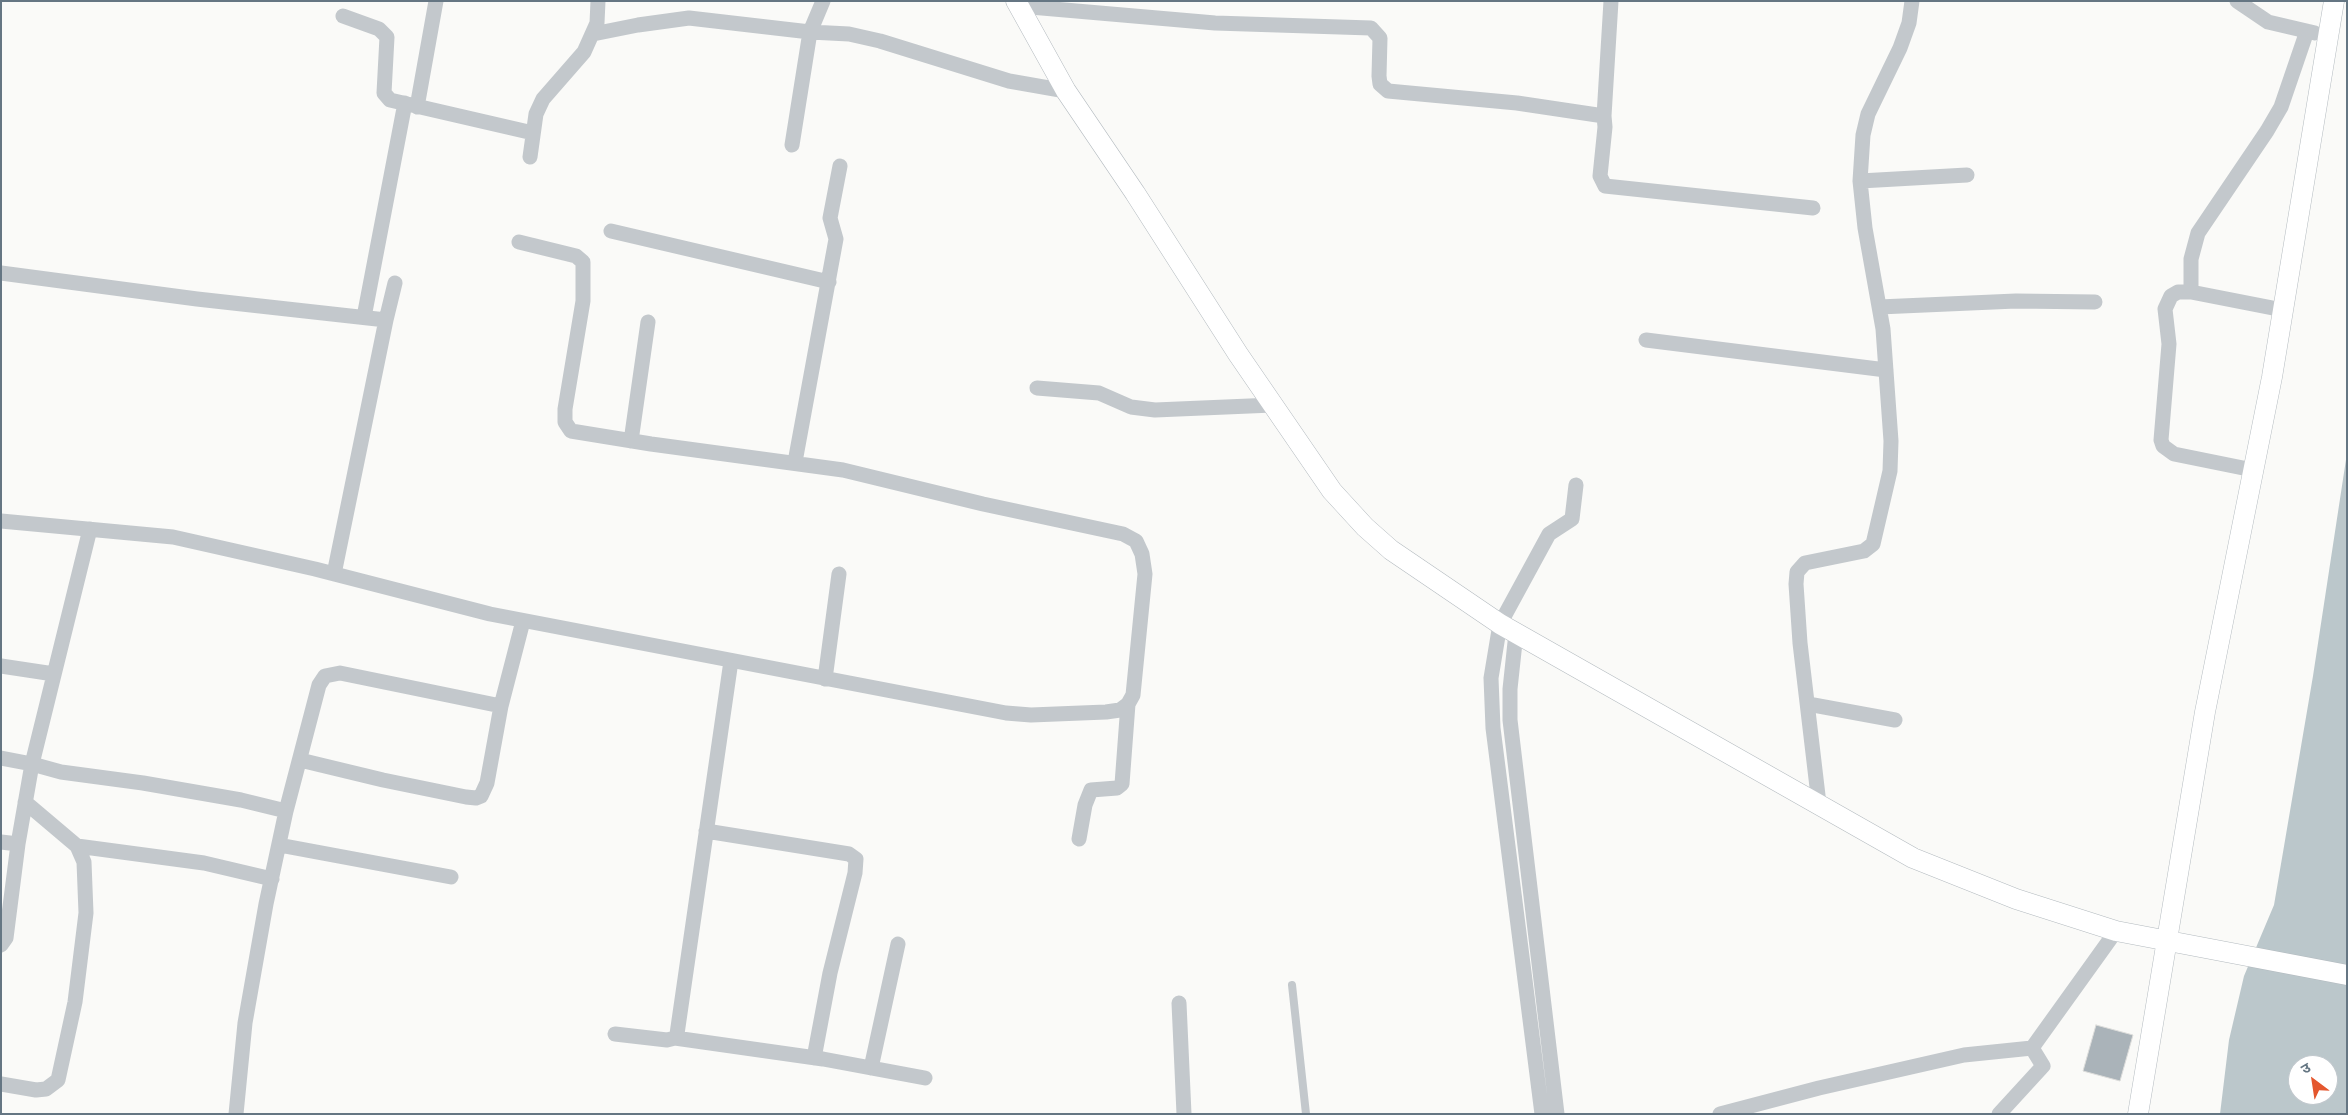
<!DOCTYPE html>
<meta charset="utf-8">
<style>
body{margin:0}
#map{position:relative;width:2348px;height:1115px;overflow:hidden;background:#fafaf8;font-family:Manrope,"Noto Sans Devanagari",sans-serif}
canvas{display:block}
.frame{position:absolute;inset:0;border:2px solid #657683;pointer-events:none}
.north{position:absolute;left:2288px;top:1055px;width:50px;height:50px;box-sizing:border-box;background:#fff;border:1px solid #c1c8cd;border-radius:50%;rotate:329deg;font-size:14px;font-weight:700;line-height:20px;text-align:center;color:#657683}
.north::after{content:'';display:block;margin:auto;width:18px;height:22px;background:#e4572e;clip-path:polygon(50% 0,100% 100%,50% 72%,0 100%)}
</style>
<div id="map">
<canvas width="2348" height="1115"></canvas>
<div class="frame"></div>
<div class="north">उ</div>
</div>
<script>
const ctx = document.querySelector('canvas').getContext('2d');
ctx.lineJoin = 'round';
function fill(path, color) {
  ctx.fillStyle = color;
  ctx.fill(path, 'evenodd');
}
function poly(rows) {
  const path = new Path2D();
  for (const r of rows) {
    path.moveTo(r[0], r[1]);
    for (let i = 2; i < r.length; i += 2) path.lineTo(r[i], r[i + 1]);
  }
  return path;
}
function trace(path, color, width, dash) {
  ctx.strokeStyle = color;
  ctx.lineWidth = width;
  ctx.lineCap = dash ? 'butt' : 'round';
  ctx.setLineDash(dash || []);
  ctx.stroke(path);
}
fill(poly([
 [2347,453,2347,1114,2220,1114,2229,1040,2244,976,2274,905,2313,676],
 [2298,1065,2328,1065,2328,1095,2298,1095]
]), '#bbc7cb');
const building = poly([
 [2096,1025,2133,1035,2120,1081,2083,1071,2096,1025]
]);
fill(building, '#aab3b9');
trace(building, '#dcdcda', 1);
const secondary = poly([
 [1016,1,1066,91,1135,193,1238,354,1332,491,1365,527,1391,550,1500,624,1913,858,2016,899,2116,931,2347,975],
 [2138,1114,2205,712,2272,377,2334,1]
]);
trace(secondary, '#b3babf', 21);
trace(poly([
 [1292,985,1306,1114]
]), '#c3c8cc', 8);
trace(poly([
 [2237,1,2268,22,2315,33],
 [1019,6,1215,23,1371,28,1380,38,1379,76,1380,84,1388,91,1517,103,1604,116,1605,127,1600,176,1605,186,1813,208],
 [343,16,379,29,387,37,384,93,390,100,533,133],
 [593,34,638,25,689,18,810,32,849,34,880,41,1009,81,1066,91],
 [417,107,436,1],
 [1604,116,1611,1],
 [792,145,810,32,823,1],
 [530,157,536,114,543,99,584,52,597,23,598,1],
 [1860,181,1967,175],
 [611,231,829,282],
 [1,273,197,299,386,320],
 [2191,292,2191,259,2198,233,2267,131,2281,107,2307,31],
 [1879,307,2016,301,2095,302],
 [364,317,405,103],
 [1646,340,1886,370],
 [1037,388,1099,393,1131,407,1155,410,1273,405],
 [631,441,648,322],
 [795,462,836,239,830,218,840,166],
 [2253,470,2174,454,2163,446,2161,440,2169,344,2165,309,2171,296,2178,292,2191,292,2283,310],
 [1,521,173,537,315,569,490,614,1006,713,1031,715,1106,712,1120,710,1128,704,1133,695,1145,574,1142,554,1136,541,1123,534,983,504,843,470,651,444,571,431,565,422,565,409,583,301,583,262,576,256,519,242],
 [334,574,386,320,395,283],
 [1516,633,1510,689,1510,720,1557,1114],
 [1,666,54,674],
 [825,679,839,574],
 [1808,704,1895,720],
 [1,758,32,764,61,772,143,783,241,800,286,811],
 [300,760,383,780,466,797,476,798,481,796,487,783,501,706,523,621],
 [1819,804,1800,643,1796,584,1797,572,1805,563,1864,551,1873,544,1890,471,1891,441,1883,329,1865,228,1860,181,1863,135,1868,114,1900,48,1909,23,1912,1],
 [706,831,849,854,856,859,855,873,830,973,814,1058],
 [1079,839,1085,805,1091,790,1117,788,1122,784,1128,704],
 [1,842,18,844],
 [279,845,451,877],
 [77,846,204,863,272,879],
 [1,945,6,938,18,844,32,764,90,529],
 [1179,1003,1184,1114],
 [615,1034,667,1040,675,1038,677,1034,731,661],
 [675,1038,823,1059,925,1078],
 [871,1068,898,944],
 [1,1084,36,1090,46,1089,58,1080,75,1002,86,913,84,862,77,846,25,802],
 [236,1114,245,1023,266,904,286,811,319,685,325,676,340,673,501,706],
 [1542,1114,1493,728,1491,678,1500,624,1549,534,1572,519,1576,485],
 [1720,1114,1819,1088,1964,1055,2032,1048,2116,931],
 [1999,1114,2043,1066,2032,1048]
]), '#c3c8cc', 15);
trace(secondary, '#fff', 20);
</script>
